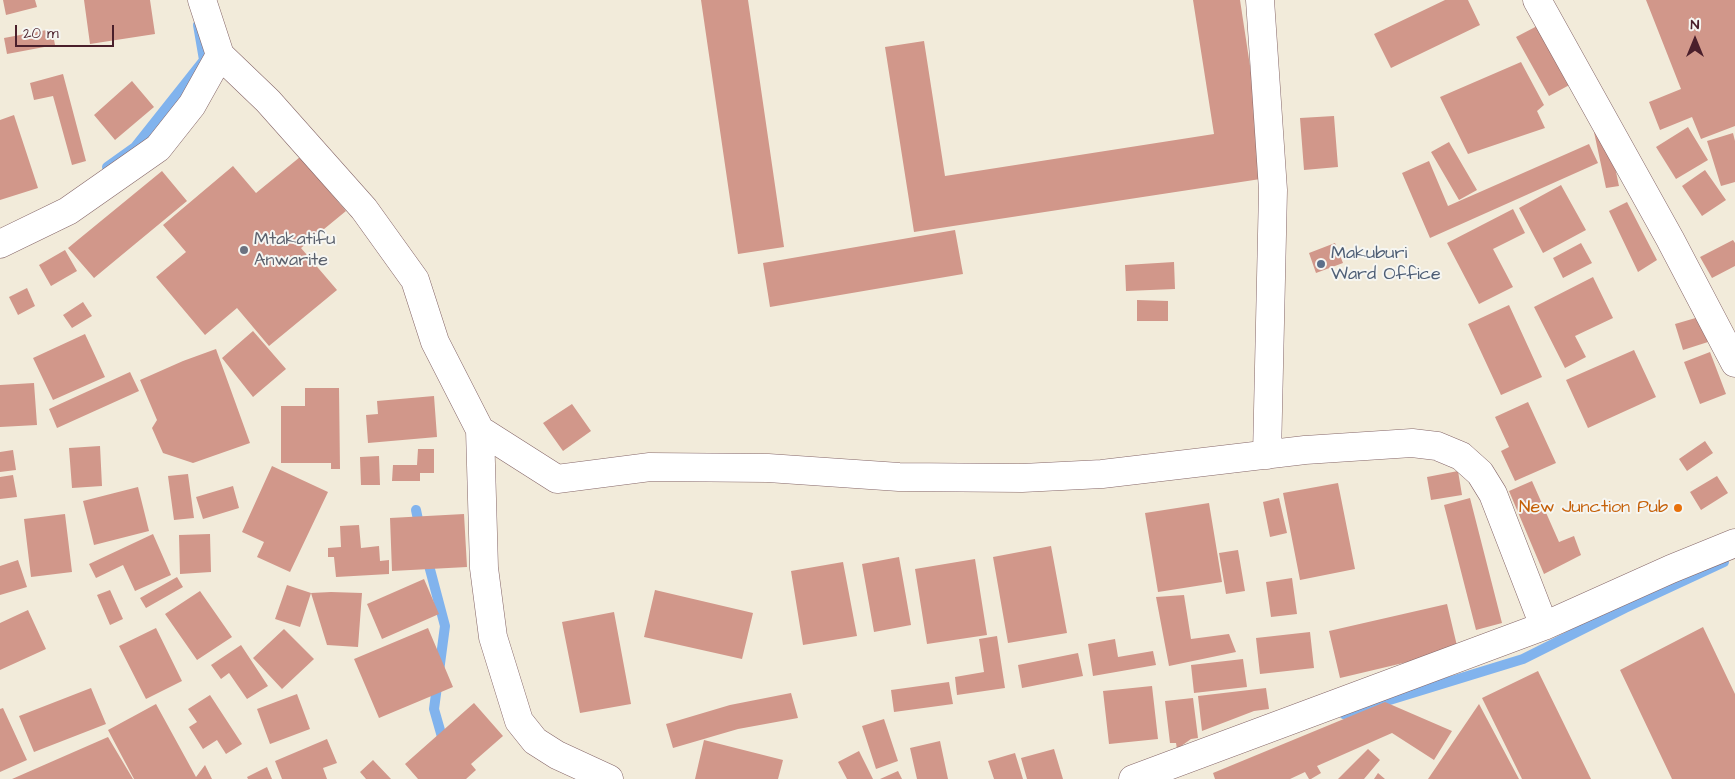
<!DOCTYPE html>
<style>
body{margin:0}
#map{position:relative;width:1735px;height:779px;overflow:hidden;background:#f2ebda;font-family:"Architects Daughter",sans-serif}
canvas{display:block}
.north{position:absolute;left:1670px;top:15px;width:50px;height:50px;-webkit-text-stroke:4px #f6f6f2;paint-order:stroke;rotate:0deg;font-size:14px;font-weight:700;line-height:20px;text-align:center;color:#4a1f2b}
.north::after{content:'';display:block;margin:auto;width:18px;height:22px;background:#4a1f2b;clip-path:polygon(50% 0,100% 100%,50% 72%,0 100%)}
.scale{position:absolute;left:15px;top:25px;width:99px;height:22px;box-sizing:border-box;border:2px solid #4a1f2b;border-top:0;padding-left:6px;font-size:15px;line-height:18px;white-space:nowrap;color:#4a1f2b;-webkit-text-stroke:4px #f6f6f2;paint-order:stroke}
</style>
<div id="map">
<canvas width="1735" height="779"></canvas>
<div class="north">N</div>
<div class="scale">20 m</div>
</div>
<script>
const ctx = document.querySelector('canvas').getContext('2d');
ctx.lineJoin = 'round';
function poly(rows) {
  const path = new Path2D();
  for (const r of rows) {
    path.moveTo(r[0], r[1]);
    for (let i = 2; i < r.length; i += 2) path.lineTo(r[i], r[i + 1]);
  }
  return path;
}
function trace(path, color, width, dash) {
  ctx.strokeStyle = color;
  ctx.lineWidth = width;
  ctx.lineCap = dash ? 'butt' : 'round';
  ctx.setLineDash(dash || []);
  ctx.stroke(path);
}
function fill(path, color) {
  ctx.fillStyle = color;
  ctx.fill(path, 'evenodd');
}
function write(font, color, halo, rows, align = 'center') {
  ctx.font = font + ' "Architects Daughter",sans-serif';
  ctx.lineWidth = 4;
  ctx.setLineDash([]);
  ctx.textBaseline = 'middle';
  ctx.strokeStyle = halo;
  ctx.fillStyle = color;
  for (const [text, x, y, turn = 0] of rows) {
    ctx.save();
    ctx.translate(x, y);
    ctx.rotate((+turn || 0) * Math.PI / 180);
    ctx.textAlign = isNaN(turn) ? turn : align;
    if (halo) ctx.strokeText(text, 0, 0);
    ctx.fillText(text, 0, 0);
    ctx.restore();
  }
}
trace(poly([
 [107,167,135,147,204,60,198,25],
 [416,510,420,529],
 [427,558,445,626,434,709,444,744],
 [1344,714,1523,659,1625,608,1724,562]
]), '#81b3ed', 10);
fill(poly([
 [3,0,35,0,37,7,6,15],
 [84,0,150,0,155,34,90,44],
 [701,0,748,0,784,247,738,254],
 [1193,0,1240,0,1267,178,914,232,885,47,924,41,945,176,1214,134],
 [1445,0,1468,0,1480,25,1391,68,1374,34],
 [1646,0,1735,0,1735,126,1701,139,1692,117,1660,130,1649,102,1681,89],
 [1541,24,1575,82,1549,96,1516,37],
 [52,29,55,45,7,54,4,38],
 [1521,62,1544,105,1537,111,1545,128,1468,154,1440,97],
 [63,74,86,161,72,165,53,96,34,100,30,83],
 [132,81,154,107,115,140,94,115],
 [14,115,38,188,0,200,0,120],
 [1334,116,1338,167,1304,170,1300,118],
 [1688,127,1708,160,1676,179,1656,147],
 [1607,130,1619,186,1606,188,1594,132],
 [1733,133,1735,141,1735,182,1721,186,1707,141],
 [1449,142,1477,190,1459,200,1431,152],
 [1589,144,1598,163,1430,238,1402,173,1429,161,1448,206],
 [300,157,346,211,301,248,337,290,269,346,237,308,205,335,156,277,186,252,163,225,233,166,256,193],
 [1705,170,1726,200,1702,216,1682,186],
 [162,171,187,201,94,278,68,248],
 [1561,185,1586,230,1543,253,1519,208],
 [1627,202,1657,260,1638,272,1609,211],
 [1513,209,1525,233,1493,249,1513,287,1479,304,1447,243],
 [955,230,963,274,770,307,763,263],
 [1733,240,1735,243,1735,266,1712,278,1700,257],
 [1335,243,1343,263,1316,273,1309,253],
 [1581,243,1592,263,1563,278,1553,258],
 [65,250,77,271,51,286,39,265],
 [1174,262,1175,289,1126,291,1125,265],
 [1593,277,1613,318,1575,336,1586,357,1565,368,1534,307],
 [27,288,35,306,18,315,9,297],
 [1137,300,1168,301,1168,321,1137,321],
 [83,302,92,316,72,328,63,315],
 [1509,305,1542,377,1501,395,1468,324],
 [1699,317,1708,342,1683,350,1675,324],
 [253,331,286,369,253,397,222,358],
 [85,334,105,377,53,400,33,358],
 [216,349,250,443,193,463,163,453,152,428,157,420,140,380,183,361],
 [1634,350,1656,397,1588,428,1566,380],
 [1710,352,1726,394,1700,404,1684,362],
 [130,372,139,391,57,428,49,409],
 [34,383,37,425,0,427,0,385],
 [305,388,339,388,340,469,331,469,331,463,281,463,281,406,305,406],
 [434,396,437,437,368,443,366,415,378,414,377,401],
 [1528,402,1556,463,1515,481,1501,451,1509,447,1495,417],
 [572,404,591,431,563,451,543,423],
 [1705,441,1713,453,1687,471,1679,459],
 [100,446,102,486,72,488,69,448],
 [418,449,434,449,434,473,420,473,420,481,392,481,393,465,417,465],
 [13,450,16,470,0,472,0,452],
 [379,456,380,485,361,485,360,457],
 [272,466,328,492,290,572,257,557,264,542,242,532],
 [1458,471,1462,495,1431,500,1427,477],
 [188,474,194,518,174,520,168,476],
 [13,475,17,497,0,499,0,477],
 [1717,476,1728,493,1701,510,1690,492],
 [1532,481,1559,542,1574,536,1581,555,1544,574,1509,491],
 [1338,483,1355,569,1300,580,1283,493],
 [233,486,239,508,203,519,196,497],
 [138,487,149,531,94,545,83,501],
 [1279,498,1287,533,1270,537,1263,502],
 [1470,498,1502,623,1476,630,1444,505],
 [1209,503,1222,582,1158,592,1145,513],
 [65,514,72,572,31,577,24,519],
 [464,514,467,567,392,571,390,518],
 [359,525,361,548,379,546,380,561,389,560,389,574,336,577,334,557,328,557,328,548,341,547,340,526],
 [153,534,171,575,135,591,123,565,96,578,89,564],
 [210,534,211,572,180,574,179,535],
 [1051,546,1067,633,1008,643,993,557],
 [1238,550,1245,591,1226,594,1219,553],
 [899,557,911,625,874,632,862,564],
 [975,559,987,635,927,644,915,569],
 [18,560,27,587,0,595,0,566],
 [843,562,857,636,803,645,791,571],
 [177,577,183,587,146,608,140,598],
 [1292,578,1297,614,1271,617,1266,582],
 [424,579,439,614,382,639,367,604],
 [287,585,311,593,331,592,362,593,358,647,327,645,311,593,300,627,275,619],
 [110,590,123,619,110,625,97,595],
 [655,590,753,613,742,659,644,637],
 [200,591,232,637,197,660,165,614],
 [1184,595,1191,639,1229,634,1236,652,1169,666,1156,597],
 [1447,604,1458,650,1340,678,1329,631],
 [28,610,46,649,0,670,0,623],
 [614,612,631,704,580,713,562,622],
 [1703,627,1735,694,1735,779,1672,779,1620,670],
 [156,628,182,681,146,699,119,646],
 [428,628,453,687,379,718,354,659],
 [284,629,314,659,282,689,253,658],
 [1310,632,1314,668,1260,674,1256,638],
 [997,636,1005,688,957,695,955,677,984,672,979,639],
 [1115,639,1118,657,1153,651,1156,665,1093,676,1088,644],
 [241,645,268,686,247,699,229,673,221,679,211,665],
 [1078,653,1083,676,1022,688,1018,665],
 [1243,659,1247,687,1194,693,1191,665],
 [1538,671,1591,779,1522,779,1482,698],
 [949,682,953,704,894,712,891,690],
 [1152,686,1158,739,1109,744,1103,691],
 [91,688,106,724,34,752,19,716],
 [1266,688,1269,709,1254,711,1202,731,1198,696],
 [791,693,798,718,738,729,673,748,666,724,730,705],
 [297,694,310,729,270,744,257,709],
 [210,695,242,744,226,754,217,740,203,749,189,727,197,722,188,709],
 [1193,698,1198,738,1191,739,1177,749,1176,743,1170,743,1165,701],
 [1385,702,1452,731,1434,760,1392,733,1317,766,1321,773,1311,779,1309,779,1305,772,1290,779,1215,779,1213,773],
 [474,703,503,736,471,764,476,770,466,779,418,779,405,764],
 [156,704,196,777,205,765,212,779,134,779,108,730],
 [1479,704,1519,779,1428,779],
 [3,708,27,760,0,772,0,709],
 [884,719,898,761,876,769,862,726],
 [108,737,133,779,12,779],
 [327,739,337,763,323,768,327,779,282,779,275,761],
 [704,740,783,760,778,779,695,779],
 [940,741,948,779,917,779,910,748],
 [1054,749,1063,779,1027,779,1021,758],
 [1368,749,1380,760,1364,779,1338,779],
 [859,751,873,779,847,779,838,762],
 [1015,753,1023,779,994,779,988,761],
 [373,760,391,779,366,779,360,772],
 [267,767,272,779,248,779,247,777],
 [898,771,902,779,880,779],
 [1378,773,1385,779,1374,779]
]), '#d1978a');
const minor = poly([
 [202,0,220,55,268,101,364,209,415,280,435,342,480,430,484,568,493,637,519,721,535,741,557,755,609,779],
 [1260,0,1273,190,1267,455],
 [1537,0,1670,239,1735,363],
 [0,244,68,211,158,148,192,105,220,55],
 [480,430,557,479,650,467,768,468,899,477,1022,478,1102,474,1305,450,1412,443,1437,446,1461,456,1480,473,1493,494,1544,626],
 [1133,779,1544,626,1671,569,1735,543]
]);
trace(minor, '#856668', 29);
trace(minor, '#fff', 28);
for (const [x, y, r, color] of [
 [244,250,5,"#6b7280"],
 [1321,264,5,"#5c6f8a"],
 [1678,508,5,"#e8710a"]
]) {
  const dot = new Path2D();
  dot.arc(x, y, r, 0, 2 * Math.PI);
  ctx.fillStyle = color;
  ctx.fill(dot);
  trace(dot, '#f6f6f2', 2);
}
write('18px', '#5b616d', '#f6f6f2', [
 ["Mtakatifu",254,240],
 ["Anwarite",254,261]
], 'left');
write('18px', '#4e5e75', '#f6f6f2', [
 ["Makuburi",1331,254],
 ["Ward Office",1331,275]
], 'left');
write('18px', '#c56008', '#f6f6f2', [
 ["New Junction Pub",1668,508]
], 'right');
</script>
